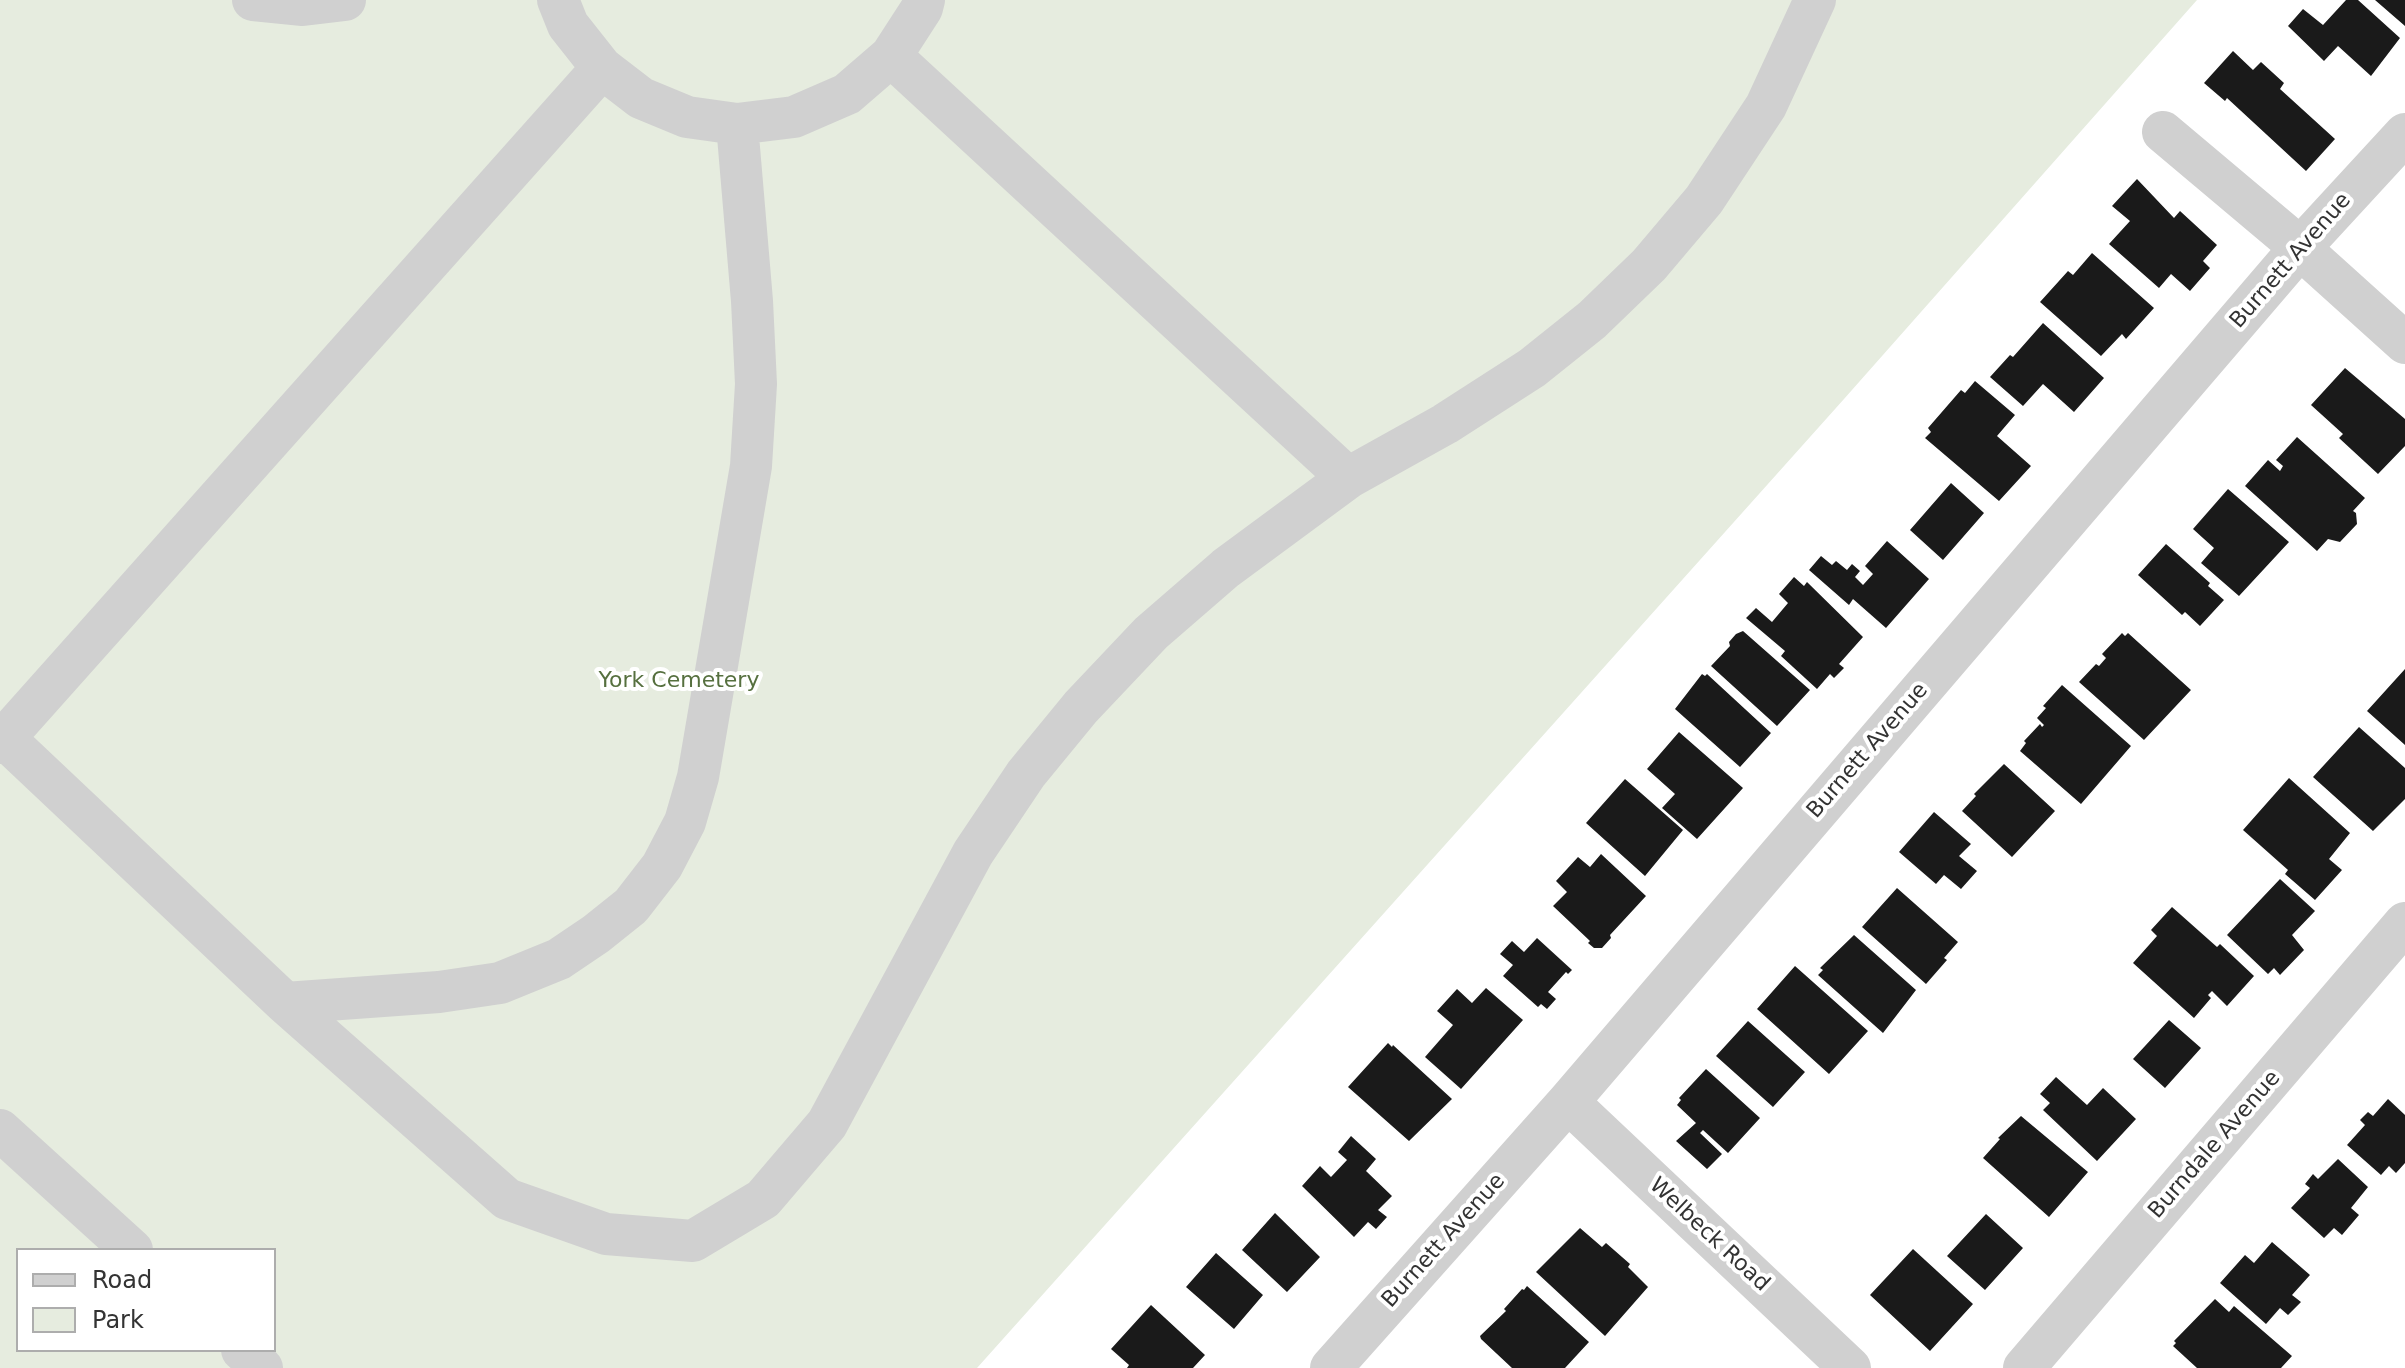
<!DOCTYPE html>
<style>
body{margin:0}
#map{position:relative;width:2405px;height:1368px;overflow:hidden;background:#fff;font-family:"DejaVu Sans",sans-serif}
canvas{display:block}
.legend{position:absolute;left:16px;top:1248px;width:260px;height:104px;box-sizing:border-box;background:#fff;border:2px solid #adadad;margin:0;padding:10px 14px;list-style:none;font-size:24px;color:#333}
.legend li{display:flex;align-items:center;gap:16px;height:40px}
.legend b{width:40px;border:2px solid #adadad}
</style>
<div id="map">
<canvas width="2405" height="1368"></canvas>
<ul class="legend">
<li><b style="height:10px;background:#d0d0d0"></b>Road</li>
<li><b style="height:22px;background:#e6ecdf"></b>Park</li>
</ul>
</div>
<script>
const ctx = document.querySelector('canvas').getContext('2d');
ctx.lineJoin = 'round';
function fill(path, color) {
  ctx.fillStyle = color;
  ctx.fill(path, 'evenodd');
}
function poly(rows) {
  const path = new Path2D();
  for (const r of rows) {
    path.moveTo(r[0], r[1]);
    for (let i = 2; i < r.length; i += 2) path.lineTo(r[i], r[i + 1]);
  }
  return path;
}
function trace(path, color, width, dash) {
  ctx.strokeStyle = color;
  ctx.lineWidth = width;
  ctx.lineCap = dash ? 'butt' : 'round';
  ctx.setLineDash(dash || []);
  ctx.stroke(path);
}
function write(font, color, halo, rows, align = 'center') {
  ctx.font = font + ' "DejaVu Sans",sans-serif';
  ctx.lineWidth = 8;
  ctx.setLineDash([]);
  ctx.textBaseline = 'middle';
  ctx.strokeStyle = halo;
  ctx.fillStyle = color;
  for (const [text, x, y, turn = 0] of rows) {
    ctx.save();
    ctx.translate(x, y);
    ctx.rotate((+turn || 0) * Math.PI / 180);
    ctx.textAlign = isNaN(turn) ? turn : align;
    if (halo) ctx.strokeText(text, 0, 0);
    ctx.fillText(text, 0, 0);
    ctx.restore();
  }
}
fill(poly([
 [0,0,2197,0,1844,399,977,1368,0,1368],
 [18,1250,274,1250,274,1350,18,1350]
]), '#e6ecdf');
fill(poly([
 [2346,0,2358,0,2400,38,2371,76,2338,46,2324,61,2288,26,2303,9,2323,25],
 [2375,0,2405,0,2405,26],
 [2233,51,2253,70,2261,62,2284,83,2280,89,2335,139,2306,171,2227,98,2225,101,2204,83],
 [2137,179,2174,218,2180,211,2217,245,2203,261,2210,268,2190,291,2171,274,2159,288,2109,244,2130,221,2112,206],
 [2092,253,2154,308,2126,339,2122,334,2101,356,2040,302,2068,271,2073,275],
 [2043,323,2104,378,2074,412,2043,384,2023,406,1990,377,2010,355,2013,357],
 [2345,368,2405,419,2405,446,2378,474,2339,438,2343,434,2311,405],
 [1975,381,2015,415,1997,436,2031,466,1999,501,1925,438,1931,432,1928,428,1961,390,1965,393],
 [2297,437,2365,498,2353,511,2356,513,2357,524,2340,542,2328,539,2317,551,2245,486,2268,460,2280,471,2283,466,2276,460],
 [1951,483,1984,513,1943,560,1910,530],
 [2228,489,2289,542,2239,596,2201,563,2214,548,2193,529],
 [1887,541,1929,579,1886,628,1853,599,1849,605,1809,570,1821,556,1832,565,1836,561,1847,570,1852,564,1860,571,1855,577,1863,585,1873,574,1865,566],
 [2166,544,2210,583,2208,586,2224,600,2200,626,2185,612,2182,615,2138,575],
 [1794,577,1804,586,1807,582,1863,637,1839,664,1844,668,1834,678,1830,674,1817,689,1781,656,1785,651,1746,618,1756,608,1772,622,1788,603,1779,594],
 [1743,631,1810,690,1777,726,1711,666,1730,646,1729,642,1736,634],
 [2122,633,2125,636,2128,633,2191,690,2144,740,2079,682,2096,664,2099,666,2106,658,2102,654],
 [2405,669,2405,745,2367,711],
 [1702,674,1705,676,1707,674,1771,733,1740,767,1675,709],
 [2062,685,2131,746,2081,804,2020,751,2026,743,2024,741,2040,724,2042,727,2044,725,2037,718,2046,708,2043,706],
 [2359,727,2405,768,2405,799,2373,831,2313,777],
 [1679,732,1743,788,1697,839,1662,808,1675,794,1647,769],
 [2004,764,2055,811,2012,857,1962,811,1976,796,1974,794],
 [2289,778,2350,833,2329,859,2342,870,2315,900,2285,874,2288,870,2243,830],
 [1625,779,1683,830,1645,876,1586,823],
 [1934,812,1971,844,1959,856,1977,871,1961,889,1944,875,1936,884,1899,852],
 [1601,854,1646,896,1610,935,1611,938,1602,948,1594,948,1588,943,1590,941,1553,906,1567,892,1556,881,1578,857,1590,867],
 [2280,879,2315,911,2292,935,2304,950,2280,975,2274,968,2268,974,2227,935],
 [1897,888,1958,942,1944,958,1947,960,1926,984,1862,927],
 [2172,907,2217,947,2220,944,2254,976,2227,1006,2212,991,2208,995,2211,998,2194,1018,2133,963,2157,936,2151,930],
 [1854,935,1916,990,1883,1033,1818,975,1823,970,1820,968],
 [1537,938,1572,970,1568,974,1566,972,1548,992,1556,999,1547,1009,1541,1004,1538,1007,1503,976,1513,965,1500,954,1512,941,1524,952],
 [1795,966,1868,1031,1829,1074,1757,1009],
 [1486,988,1523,1020,1461,1089,1425,1057,1453,1025,1437,1011,1457,989,1472,1003],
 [2169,1020,2201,1048,2165,1088,2133,1059],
 [1748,1021,1805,1072,1773,1107,1716,1056],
 [1388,1043,1392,1047,1393,1045,1452,1099,1409,1141,1348,1087],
 [1706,1069,1760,1118,1728,1153,1703,1130,1700,1133,1722,1154,1707,1169,1676,1141,1696,1123,1677,1105,1681,1100,1679,1098],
 [2056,1077,2087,1105,2103,1088,2136,1119,2097,1161,2043,1110,2050,1103,2040,1094],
 [2388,1099,2405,1115,2405,1163,2396,1173,2389,1166,2381,1175,2347,1145,2365,1125,2360,1120,2368,1112,2373,1116],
 [2021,1116,2088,1172,2049,1217,1983,1158,2000,1139,1998,1138],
 [1351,1136,1376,1159,1366,1171,1392,1196,1378,1210,1387,1217,1376,1229,1368,1222,1354,1237,1302,1186,1320,1166,1331,1177,1347,1160,1338,1152],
 [2338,1159,2368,1187,2351,1208,2359,1215,2342,1235,2334,1228,2324,1238,2291,1208,2310,1188,2305,1184,2313,1174,2318,1179],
 [1275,1213,1320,1257,1287,1292,1242,1250],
 [1986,1214,2023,1248,1985,1290,1947,1256],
 [1580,1228,1602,1247,1606,1243,1630,1264,1628,1267,1648,1287,1605,1336,1536,1272],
 [2272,1242,2310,1275,2292,1295,2301,1302,2288,1315,2280,1308,2266,1324,2220,1283,2245,1255,2254,1263],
 [1913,1249,1973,1304,1930,1351,1870,1295],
 [1216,1253,1263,1295,1234,1329,1186,1287],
 [1527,1286,1589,1342,1565,1368,1512,1368,1481,1339,1480,1336,1506,1311,1504,1309,1522,1289,1524,1290],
 [2215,1299,2229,1312,2234,1306,2292,1356,2281,1368,2197,1368,2173,1346,2176,1343,2174,1341],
 [1151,1305,1205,1355,1193,1368,1127,1368,1129,1365,1111,1349]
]), '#1a1a1a');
trace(poly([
 [253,0,303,5,345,0],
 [558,0,568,25,602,68,641,98,687,117,737,124,794,117,847,94,891,56,922,8,924,0],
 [891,56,1348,478],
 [2163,132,2283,233,2405,343],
 [0,734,285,1003,507,1199,606,1234,693,1241,763,1199,827,1124,973,853,1026,774,1081,707,1151,633,1226,568,1348,478,1445,424,1532,368,1592,320,1649,265,1704,200,1766,106,1815,0],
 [0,743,602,68],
 [285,1003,439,992,500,983,559,959,596,934,631,906,662,866,685,822,698,777,751,466,756,384,752,301,737,124],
 [1568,1102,1850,1368],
 [0,1130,132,1250],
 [242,1350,262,1368],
 [1331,1368,1568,1102,2300,248,2405,134],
 [2024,1368,2405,923]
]), '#d0d0d0', 42);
write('22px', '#333', '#fff', [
 ["Burnett Avenue",2291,261,-49],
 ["Burnett Avenue",1868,751,-49],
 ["Burndale Avenue",2215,1145,-49],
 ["Welbeck Road",1709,1235,43],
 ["Burnett Avenue",1444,1241,-48]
]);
write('22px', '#56703f', '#fff', [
 ["York Cemetery",679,681]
]);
</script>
